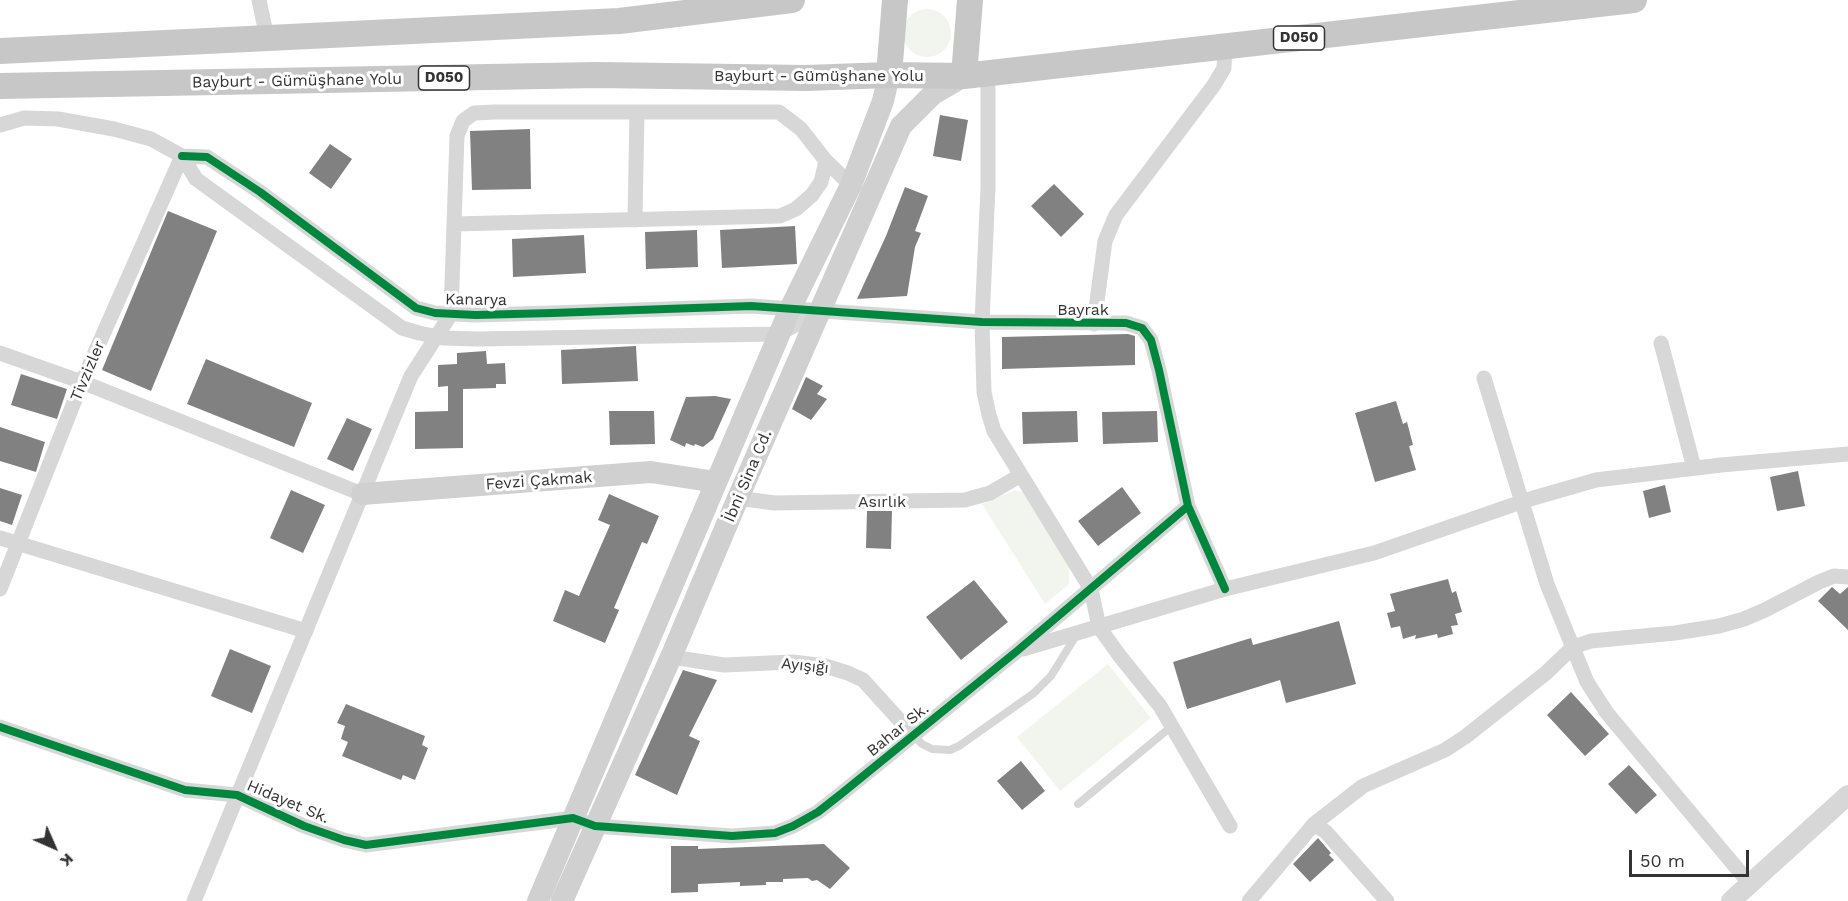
<!DOCTYPE html>
<meta charset="utf-8">
<style>
body{margin:0}
#map{position:relative;width:1848px;height:901px;overflow:hidden;background:#fff;font-family:"Work Sans",sans-serif}
canvas{display:block}
.north{position:absolute;left:24px;top:817px;width:60px;height:60px;-webkit-text-stroke:4px #fff;paint-order:stroke;rotate:135deg;font-size:16px;font-weight:700;line-height:24px;text-align:center;color:#333}
.north::after{content:'';display:block;margin:auto;width:21px;height:27px;background:#333;clip-path:polygon(50% 0,100% 100%,50% 72%,0 100%)}
.scale{position:absolute;left:1629px;top:850px;width:120px;height:27px;box-sizing:border-box;border:3px solid #333;border-top:0;padding-left:8px;font-size:18px;line-height:21px;white-space:nowrap;color:#333;-webkit-text-stroke:4px #fff;paint-order:stroke}
</style>
<div id="map">
<canvas width="1848" height="901"></canvas>
<div class="north">K</div>
<div class="scale">50 m</div>
</div>
<script>
const ctx = document.querySelector('canvas').getContext('2d');
ctx.lineJoin = 'round';
function fill(path, color) {
  ctx.fillStyle = color;
  ctx.fill(path, 'evenodd');
}
function poly(rows) {
  const path = new Path2D();
  for (const r of rows) {
    if (r.length === 3) {
      path.moveTo(r[0] + r[2], r[1]);
      path.arc(r[0], r[1], r[2], 0, 2 * Math.PI);
      continue;
    }
    path.moveTo(r[0], r[1]);
    for (let i = 2; i < r.length; i += 2) path.lineTo(r[i], r[i + 1]);
  }
  return path;
}
function trace(path, color, width, dash) {
  ctx.strokeStyle = color;
  ctx.lineWidth = width;
  ctx.lineCap = dash ? 'butt' : 'round';
  ctx.setLineDash(dash || []);
  ctx.stroke(path);
}
function write(font, color, halo, rows, align = 'center') {
  ctx.font = font + ' "Work Sans",sans-serif';
  ctx.lineWidth = 6;
  ctx.setLineDash([]);
  ctx.textBaseline = 'middle';
  ctx.strokeStyle = halo;
  ctx.fillStyle = color;
  for (const [text, x, y, turn = 0] of rows) {
    ctx.save();
    ctx.translate(x, y);
    ctx.rotate((+turn || 0) * Math.PI / 180);
    ctx.textAlign = isNaN(turn) ? turn : align;
    if (halo) ctx.strokeText(text, 0, 0);
    ctx.fillText(text, 0, 0);
    ctx.restore();
  }
}
fill(poly([
 [927,33,24],
 [1015,490,1025,493,1069,567,1069,584,1045,604,982,504],
 [1108,664,1151,718,1060,791,1017,737]
]), '#f1f5ed');
fill(poly([
 [940,115,968,120,961,161,933,156],
 [530,129,531,189,472,190,470,131],
 [330,144,352,159,331,189,309,173],
 [1054,184,1084,214,1061,237,1031,206],
 [905,187,928,196,915,231,921,233,915,247,907,296,857,299,886,236],
 [168,211,217,231,151,391,102,370],
 [795,226,797,264,722,268,720,230],
 [697,230,698,267,646,269,645,232],
 [584,235,586,273,513,277,512,239],
 [1128,334,1135,336,1135,365,1002,369,1002,337],
 [636,346,638,381,562,384,561,350],
 [486,351,487,364,505,363,506,384,496,384,496,388,463,389,463,448,415,449,415,412,448,411,448,386,438,387,438,365,457,364,457,353],
 [206,359,312,403,294,447,187,404],
 [21,374,67,389,57,419,11,405],
 [806,377,823,386,817,394,827,399,811,420,792,409],
 [715,396,731,399,713,439,703,447,695,444,694,446,686,443,685,447,670,440,686,397],
 [1396,401,1403,424,1407,422,1413,445,1409,446,1416,470,1375,482,1355,413],
 [609,411,654,411,655,444,610,445],
 [1077,411,1078,442,1023,444,1022,412],
 [1157,411,1158,442,1103,444,1102,412],
 [347,418,372,429,353,471,327,459],
 [0,427,45,442,36,472,0,461],
 [1798,471,1805,506,1777,511,1770,477],
 [1665,485,1671,512,1649,518,1643,491],
 [1122,487,1141,513,1098,546,1078,521],
 [0,488,22,495,12,525,0,521],
 [291,490,325,505,303,553,270,538],
 [609,494,659,516,647,544,642,542,614,608,619,610,605,643,553,621,565,590,579,596,610,525,598,520],
 [867,511,892,511,891,549,866,548],
 [1448,579,1452,593,1456,591,1462,612,1455,614,1458,625,1451,626,1453,634,1438,638,1437,634,1415,639,1416,635,1403,639,1400,626,1391,628,1387,613,1395,611,1390,594],
 [974,580,1008,622,961,660,926,617],
 [1832,587,1840,594,1848,587,1848,630,1818,601],
 [1339,621,1356,684,1286,703,1280,680,1187,709,1173,662,1251,638,1253,645],
 [230,649,271,666,252,713,211,696],
 [683,670,717,680,689,736,700,741,677,795,635,775],
 [1571,692,1609,734,1585,756,1547,715],
 [346,704,425,736,422,745,428,748,415,780,403,775,401,780,342,756,348,742,341,739,345,726,337,723],
 [1021,761,1045,791,1022,810,997,781],
 [1629,765,1657,795,1636,814,1608,784],
 [1318,838,1331,853,1329,855,1334,860,1310,882,1293,864],
 [824,844,850,868,830,889,817,880,812,881,808,878,783,879,783,882,766,882,766,885,740,886,740,882,698,884,698,892,671,893,671,846,698,846,698,849]
]), '#818181');
trace(poly([
 [913,735,922,744,932,749,950,750,959,746,1034,693,1051,676,1077,634],
 [1078,804,1172,726]
]), '#d7d7d7', 8);
trace(poly([
 [259,0,267,38],
 [988,73,988,187,982,322,984,392,989,415,994,431,1091,589,1099,627,1119,655,1160,706,1230,826],
 [0,125,24,118,58,119,114,129,151,139,182,156,196,179,402,328,419,333,443,338,477,339,779,334,819,312],
 [182,156,207,157,260,192,416,308,435,313,476,315,552,313,751,306,982,322,1126,323,1142,328,1151,340,1159,370,1188,506,1225,589],
 [635,220,637,112],
 [454,224,780,216,796,209,812,195,821,182,826,161],
 [1094,324,1105,241,1116,215,1214,85,1224,68,1225,47],
 [1661,343,1694,468],
 [0,353,82,382,362,494],
 [1484,378,1547,584,1587,682,1607,713,1750,884],
 [738,498,774,503,965,500,990,493,1021,475],
 [0,538,306,631],
 [0,589,82,382,182,156],
 [1023,649,1225,589,1374,553,1530,499,1596,480,1721,465,1848,454],
 [671,657,724,665,793,662,825,666,848,673,863,680,913,735],
 [0,727,185,790,237,795,304,826,344,840,366,845,573,818,595,826,732,836,775,833,793,826,818,812,841,794,1017,651,1188,506],
 [1314,824,1326,832,1387,901],
 [194,901,411,376,451,314,457,136,463,121,474,113,495,112,779,112,801,129,826,161,851,185],
 [1249,901,1314,824,1363,786,1445,750,1465,737,1546,673,1573,647,1591,641,1675,633,1719,626,1744,619,1765,610,1819,582,1834,576,1848,577]
]), '#d7d7d7', 15);
trace(poly([
 [1731,901,1848,795]
]), '#d7d7d7', 20);
trace(poly([
 [362,494,651,472,716,482],
 [538,901,790,309,851,185,883,101,889,75],
 [562,901,671,657,738,498,901,126,933,94,964,76]
]), '#d0d0d0', 22);
trace(poly([
 [0,51,619,21,792,0],
 [889,75,895,0],
 [964,76,970,0],
 [0,86,597,75,806,78,889,75,964,76,1634,0]
]), '#c7c7c7', 26);
trace(poly([
 [182,156,207,157,260,192,416,308,435,313,476,315,552,313,751,306,982,322,1126,323,1142,328,1151,340,1159,370,1188,506,1225,589],
 [0,727,185,790,237,795,304,826,344,840,366,845,573,818,595,826,732,836,775,833,793,826,818,812,841,794,1017,651,1188,506]
]), '#00873e', 8);
for (const [x, y, w] of [
 [1299,38,51],
 [444,78,51]
]) {
  const box = new Path2D();
  box.roundRect(x - w / 2, y - 12, w, 24, 4.5);
  ctx.fillStyle = '#fff';
  ctx.fill(box);
  trace(box, '#333', 1.5);
}
write('bold 15px', '#333', null, [
 ["D050",1299,38],
 ["D050",444,78]
]);
write('16px', '#333', '#fff', [
 ["Bayburt - Gümüşhane Yolu",819,76],
 ["Bayburt - Gümüşhane Yolu",297,81,-1],
 ["Kanarya",476,300,1],
 ["Bayrak",1083,310],
 ["Tivzizler",88,371,-67],
 ["İbni Sina Cd.",748,476,-67],
 ["Fevzi Çakmak",539,481,-4],
 ["Asırlık",882,502],
 ["Ayışığı",805,666,6],
 ["Bahar Sk.",898,730,-39],
 ["Hidayet Sk.",288,802,23]
]);
</script>
